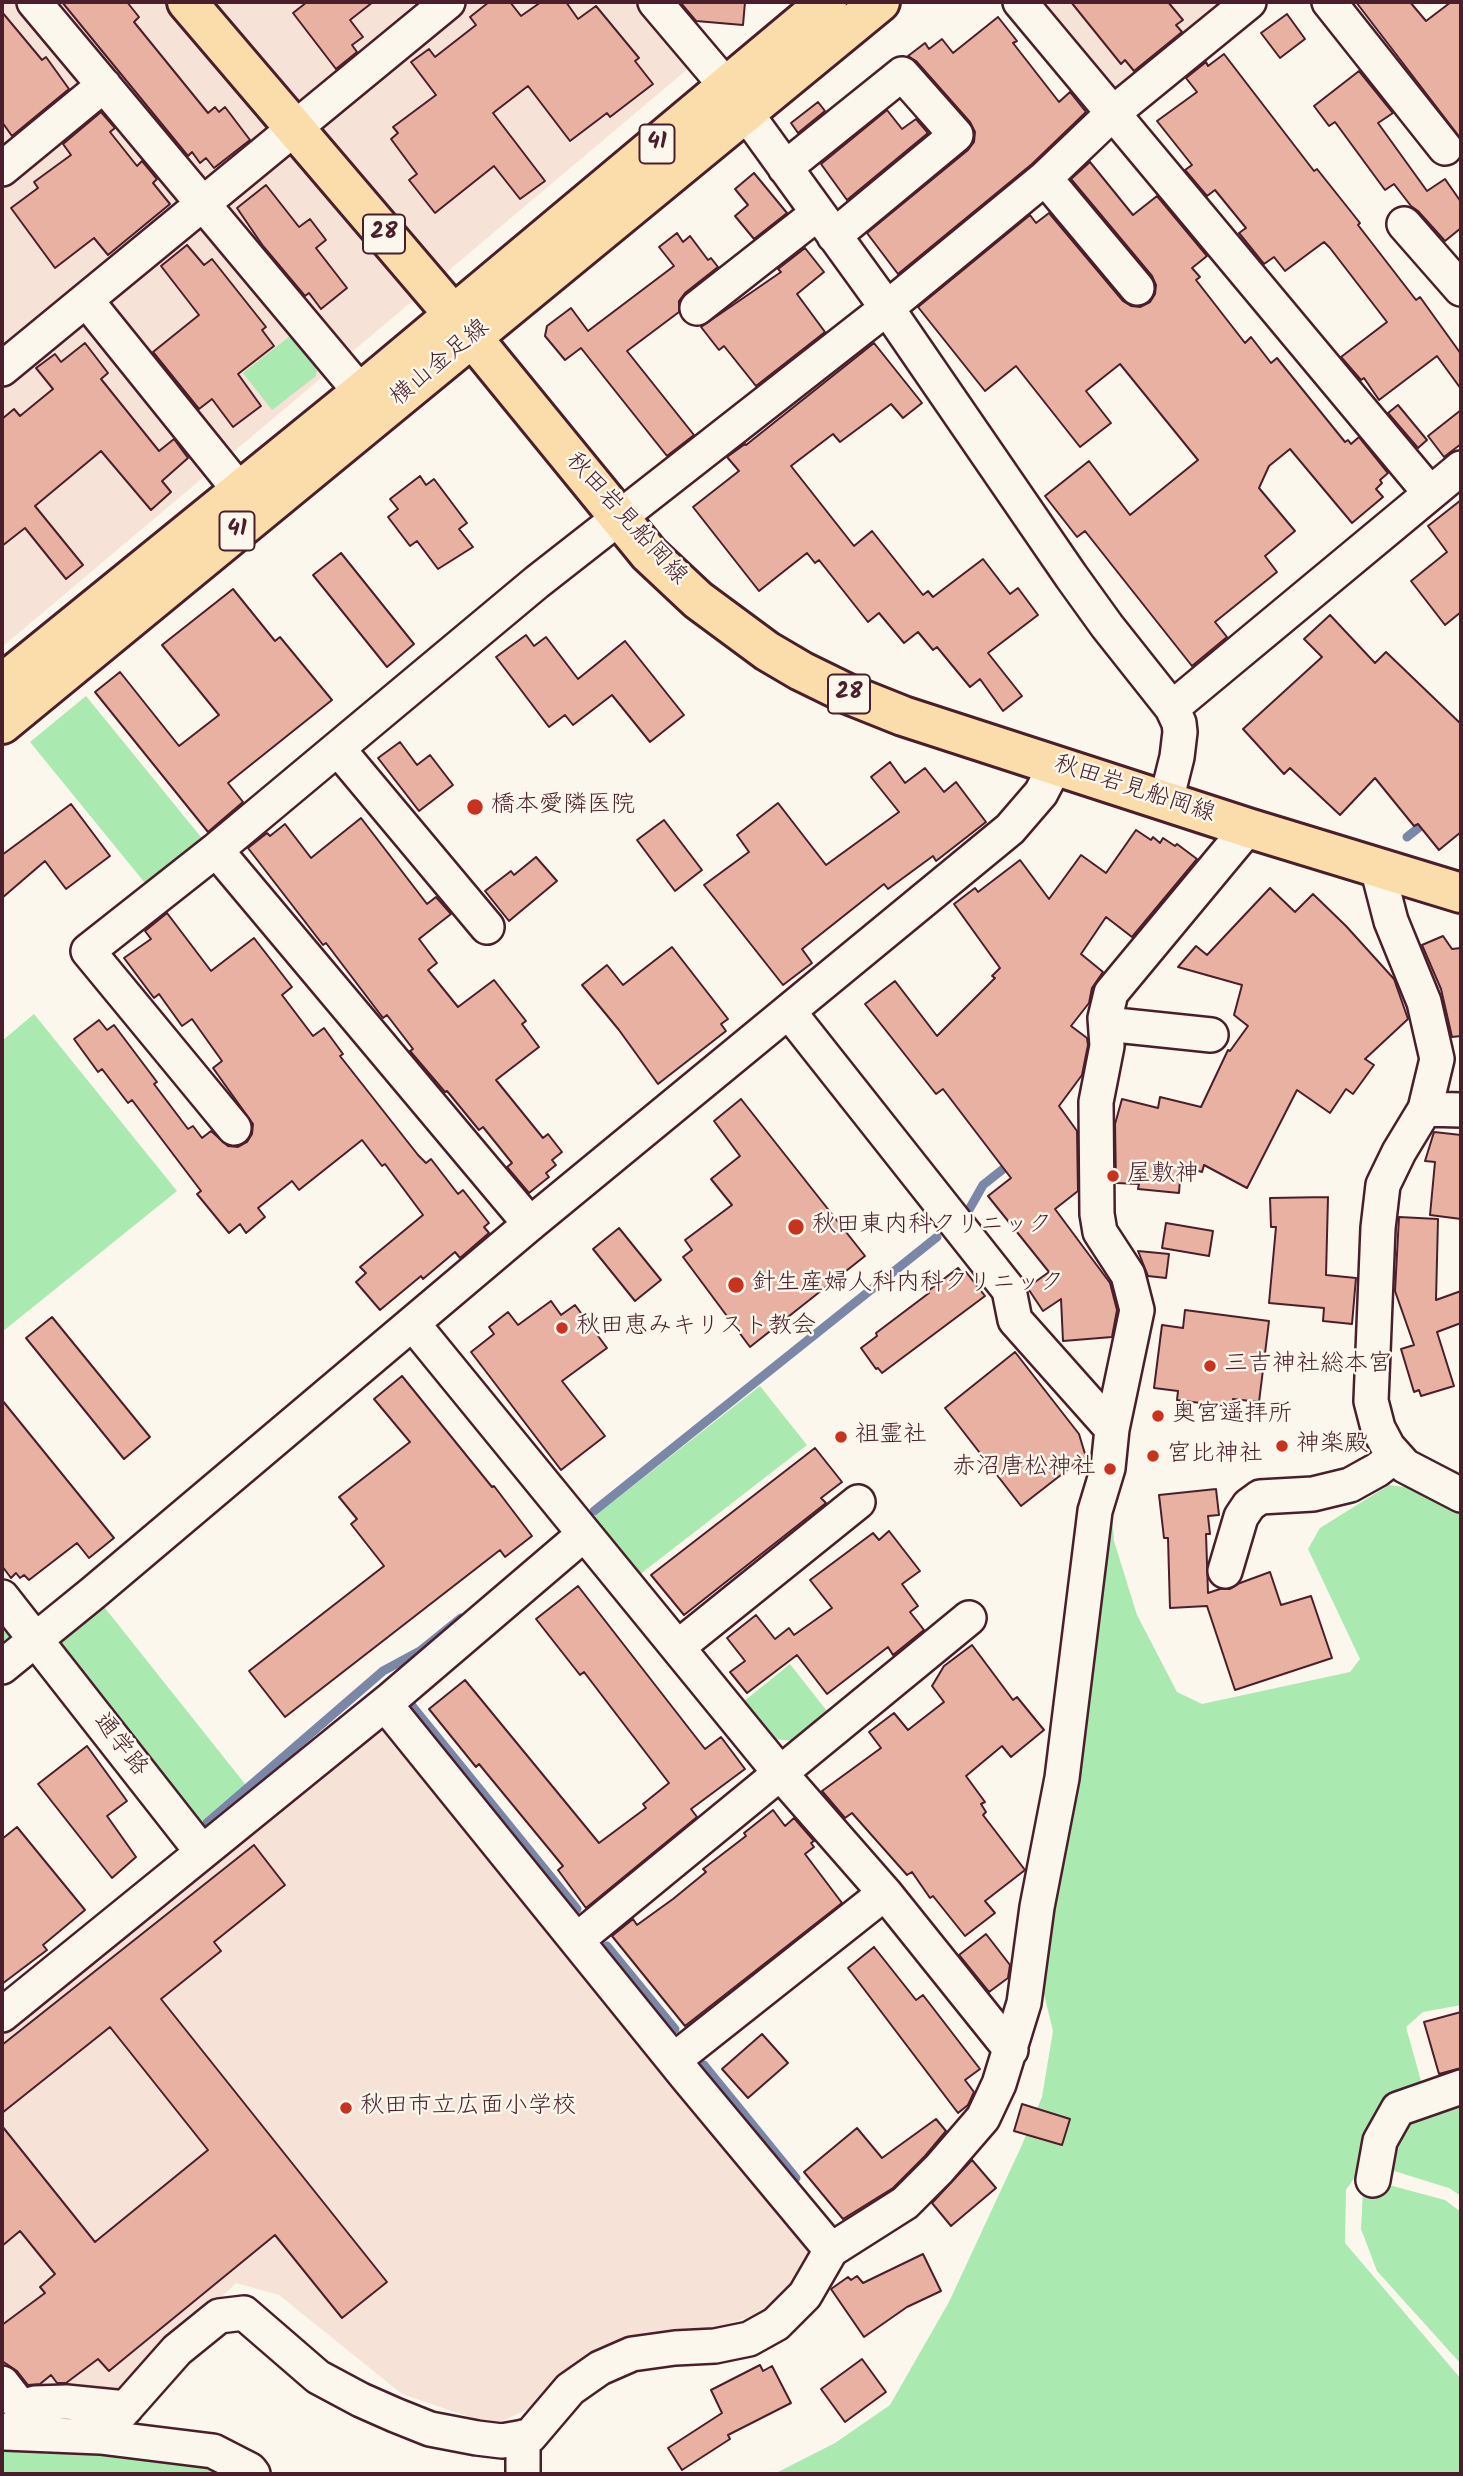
<!DOCTYPE html>
<meta charset="utf-8">
<style>
body{margin:0}
#map{position:relative;width:1463px;height:2476px;overflow:hidden;background:#fbf7ec;font-family:Kalam,sans-serif}
canvas{display:block}
.frame{position:absolute;inset:0;border:4px solid #4a1f2b;pointer-events:none}
</style>
<div id="map">
<canvas width="1463" height="2476"></canvas>
<div class="frame"></div>
</div>
<script>
const ctx = document.querySelector('canvas').getContext('2d');
ctx.lineJoin = 'round';
function fill(path, color) {
  ctx.fillStyle = color;
  ctx.fill(path, 'evenodd');
}
function poly(rows) {
  const path = new Path2D();
  for (const r of rows) {
    path.moveTo(r[0], r[1]);
    for (let i = 2; i < r.length; i += 2) path.lineTo(r[i], r[i + 1]);
  }
  return path;
}
function trace(path, color, width, dash) {
  ctx.strokeStyle = color;
  ctx.lineWidth = width;
  ctx.lineCap = dash ? 'butt' : 'round';
  ctx.setLineDash(dash || []);
  ctx.stroke(path);
}
function write(font, color, halo, rows, align = 'center') {
  ctx.font = font + ' Kalam,"Klee One",sans-serif';
  ctx.lineWidth = 5;
  ctx.setLineDash([]);
  ctx.textBaseline = 'middle';
  ctx.strokeStyle = halo;
  ctx.fillStyle = color;
  for (const [text, x, y, turn = 0] of rows) {
    ctx.save();
    ctx.translate(x, y);
    ctx.rotate((+turn || 0) * Math.PI / 180);
    ctx.textAlign = isNaN(turn) ? turn : align;
    if (halo) ctx.strokeText(text, 0, 0);
    ctx.fillText(text, 0, 0);
    ctx.restore();
  }
}
fill(poly([
 [2,2,637,2,690,67,2,647],
 [1005,2,1239,2,1095,115],
 [376,1723,811,2254,795,2290,764,2313,717,2327,682,2330,612,2343,528,2409,493,2425,402,2394,279,2295,236,2283,116,2399,23,2395,2,2368,2,2036]
]), '#f6e2d6');
fill(poly([
 [295,332,318,360,316,376,272,410,243,373],
 [86,696,205,842,149,888,30,742],
 [34,1014,177,1191,2,1332,2,1041],
 [760,1386,807,1445,639,1575,592,1518],
 [1389,1485,1413,1488,1461,1511,1461,2005,1423,2012,1406,2027,1423,2088,1461,2095,1461,2196,1449,2188,1365,2162,1346,2190,1345,2243,1461,2379,1461,2474,774,2474,835,2443,890,2405,949,2302,1021,2147,1042,2097,1053,2031,1043,1990,1055,1862,1111,1501,1114,1541,1137,1615,1177,1692,1202,1704,1350,1672,1360,1659,1308,1549,1320,1528],
 [93,1593,261,1804,197,1856,36,1640,2,1667,2,1600,36,1639],
 [790,1664,830,1715,796,1741,772,1739,743,1702],
 [1389,2185,1445,2200,1461,2212,1461,2364,1377,2271,1361,2229,1363,2190],
 [4,2449,142,2452,215,2464,236,2474,2,2474,2,2450]
]), '#aae9b0');
trace(poly([
 [1407,837,1427,821],
 [966,1215,983,1185,1012,1162],
 [594,1511,937,1237],
 [404,1696,577,1909],
 [207,1823,383,1671,420,1651,461,1618],
 [607,1946,675,2029],
 [704,2065,796,2178]
]), '#7b87a7', 9);
const building = poly([
 [62,2,127,2,139,17,134,22,208,113,215,107,219,112,225,107,250,140,214,168,206,158,200,163,192,152,188,156,62,2],
 [307,2,373,2,350,20,363,37,352,45,357,52,336,69,293,13,307,2],
 [489,2,510,2,521,16,541,2,566,2,578,19,596,6,639,58,635,61,653,84,610,117,607,113,570,141,528,86,493,113,545,181,520,199,494,166,435,213,409,180,417,174,391,139,398,133,393,127,436,95,411,62,429,49,435,57,476,25,470,17,489,2],
 [680,2,745,2,743,25,696,21,680,2],
 [1071,2,1168,2,1183,20,1176,25,1182,32,1134,71,1125,60,1121,64,1071,2],
 [1356,2,1410,2,1426,21,1451,2,1461,2,1461,139,1356,2],
 [2,12,42,60,46,57,69,89,12,136,2,122,2,12],
 [1287,14,1305,39,1280,58,1261,33,1287,14],
 [998,17,1017,41,1013,43,1059,102,1070,92,1086,112,1032,164,898,274,867,233,968,150,974,142,975,132,970,122,916,61,908,56,925,43,929,49,942,39,953,53,998,17],
 [1224,54,1314,171,1317,169,1360,223,1358,225,1416,300,1420,297,1461,354,1461,389,1437,356,1379,400,1364,378,1361,380,1341,357,1387,322,1330,248,1324,242,1285,271,1274,257,1264,264,1239,233,1246,228,1215,190,1207,196,1185,170,1192,165,1157,121,1197,92,1186,78,1206,62,1208,66,1224,54],
 [1359,71,1393,113,1378,123,1427,191,1445,179,1461,202,1461,228,1445,241,1418,211,1411,206,1394,184,1385,190,1335,122,1329,126,1314,106,1359,71],
 [818,102,825,111,798,133,791,123,818,102],
 [887,110,902,129,916,119,928,133,847,200,821,164,887,110],
 [101,112,115,128,110,132,137,166,142,161,157,179,153,183,170,204,108,255,94,238,55,268,11,208,38,188,34,182,71,155,63,144,101,112],
 [1090,162,1133,215,1157,196,1207,256,1192,268,1200,277,1196,280,1245,343,1251,337,1271,363,1277,358,1345,442,1348,440,1351,444,1359,437,1388,473,1380,480,1382,483,1376,489,1383,497,1352,523,1290,449,1269,466,1259,488,1295,531,1265,556,1277,572,1215,622,1227,637,1192,666,1085,531,1077,537,1045,496,1089,461,1130,515,1198,460,1120,364,1086,391,1111,423,1080,447,1016,366,985,391,918,307,1030,215,1036,223,1049,213,1123,301,1131,306,1140,307,1150,302,1155,294,1156,285,1152,276,1071,179,1090,162],
 [754,173,787,213,754,239,735,216,748,205,735,189,754,173],
 [266,185,299,227,310,219,326,240,316,248,347,288,321,309,309,293,305,296,263,246,237,208,266,185],
 [677,233,683,242,690,236,708,260,711,258,718,267,685,293,679,301,679,312,627,351,694,435,667,456,581,348,565,360,545,336,547,326,571,308,588,331,674,266,659,247,677,233],
 [187,245,204,265,212,259,266,327,262,330,274,346,238,374,261,406,233,427,212,399,199,409,153,352,199,315,161,266,187,245],
 [805,248,824,272,797,294,825,332,756,386,724,346,719,350,701,327,781,272,778,269,805,248],
 [85,343,108,373,101,379,159,451,174,439,188,458,162,481,171,492,151,510,101,451,35,506,83,565,66,579,25,528,2,546,2,419,14,409,20,416,53,389,36,368,55,354,61,362,85,343],
 [874,343,922,403,903,418,891,404,840,442,833,434,791,466,854,546,872,531,923,595,928,591,933,597,983,559,1010,594,1018,588,1038,615,988,653,1022,696,1003,711,980,679,970,687,937,647,933,650,918,632,904,643,879,613,868,622,819,560,815,563,807,553,759,591,693,507,739,471,727,457,745,444,746,445,874,343],
 [1398,405,1427,440,1418,448,1388,413,1398,405],
 [1461,410,1461,444,1444,457,1428,436,1461,410],
 [420,476,426,485,434,479,467,523,459,529,473,547,438,569,417,541,410,546,388,517,398,509,390,499,420,476],
 [1461,500,1461,612,1445,625,1411,581,1447,552,1428,526,1461,500],
 [341,553,414,644,387,667,313,575,341,553],
 [233,589,275,641,280,637,332,700,228,783,243,802,208,832,95,692,120,672,179,746,219,715,162,645,233,589],
 [1330,615,1375,663,1386,652,1461,724,1461,832,1439,850,1418,824,1414,826,1375,778,1340,815,1290,768,1284,774,1243,729,1322,657,1304,639,1330,615],
 [526,635,534,646,546,637,578,679,625,641,684,715,650,742,612,695,573,725,565,715,549,727,496,657,526,635],
 [400,742,417,765,430,755,453,785,419,811,378,758,400,742],
 [890,762,905,783,925,768,944,792,956,782,986,822,936,861,933,856,888,889,884,884,802,949,812,963,783,985,704,885,749,852,737,835,778,803,826,865,899,812,871,777,890,762],
 [71,804,110,856,66,889,45,861,2,898,2,855,71,804],
 [361,818,427,904,436,897,451,914,419,939,437,963,428,970,458,1007,494,980,526,1021,522,1024,539,1047,496,1080,543,1138,548,1134,562,1152,552,1160,556,1165,546,1173,549,1177,529,1193,507,1167,512,1163,483,1127,479,1130,447,1091,445,1092,410,1051,413,1049,387,1015,383,1018,326,943,323,945,248,848,267,833,270,836,285,824,311,858,361,818],
 [664,820,702,870,675,891,637,840,664,820],
 [1136,830,1151,840,1153,837,1160,843,1163,838,1175,846,1177,844,1197,859,1132,937,1106,917,1081,954,1103,972,1092,988,1089,1003,1071,1026,1087,1038,1088,1045,1082,1075,1059,1106,1077,1131,1078,1191,1055,1209,1110,1283,1117,1310,1112,1337,1063,1341,1061,1299,1043,1311,1029,1290,1028,1287,1049,1272,988,1196,1011,1178,943,1089,936,1094,865,1004,895,981,937,1036,995,978,992,976,1000,968,954,904,975,888,978,892,1020,860,1049,899,1081,855,1106,873,1136,830],
 [536,857,557,881,509,921,485,891,511,871,514,875,536,857],
 [1270,888,1295,912,1313,894,1346,926,1394,979,1408,1019,1365,1059,1374,1065,1353,1094,1346,1089,1330,1113,1297,1090,1247,1188,1204,1165,1202,1172,1181,1166,1179,1193,1138,1189,1139,1184,1116,1183,1115,1124,1122,1099,1158,1108,1160,1097,1201,1107,1228,1050,1230,1051,1248,1026,1234,1015,1242,985,1178,967,1196,946,1207,955,1270,888],
 [167,913,211,971,254,938,292,987,282,995,313,1036,324,1028,343,1054,340,1056,418,1155,426,1163,431,1159,458,1194,463,1190,489,1223,484,1227,489,1233,460,1258,455,1252,423,1279,421,1276,380,1310,356,1282,366,1273,360,1267,423,1215,385,1164,382,1166,362,1140,299,1190,292,1181,258,1208,265,1217,246,1233,240,1224,229,1233,197,1194,201,1191,132,1100,128,1103,102,1069,98,1072,74,1039,99,1020,107,1030,114,1025,157,1082,154,1084,188,1129,193,1126,202,1138,211,1131,228,1146,238,1147,247,1142,252,1134,253,1124,213,1068,222,1061,192,1019,182,1026,159,994,154,998,124,958,151,939,145,931,167,913],
 [1443,936,1452,949,1461,948,1461,1036,1452,1037,1441,989,1422,945,1443,936],
 [672,947,728,1019,721,1024,726,1031,658,1084,619,1030,582,985,607,965,623,985,672,947],
 [741,1099,865,1256,750,1347,683,1257,692,1250,685,1240,732,1205,711,1179,740,1156,714,1121,741,1099],
 [1434,1132,1461,1135,1461,1219,1430,1215,1435,1162,1425,1161,1434,1132],
 [1328,1197,1326,1275,1356,1278,1352,1324,1323,1321,1324,1308,1269,1303,1276,1227,1271,1227,1270,1198,1328,1197],
 [1399,1217,1438,1219,1436,1300,1461,1291,1461,1323,1437,1332,1454,1386,1421,1396,1419,1390,1414,1392,1401,1349,1414,1345,1395,1291,1399,1217],
 [1166,1223,1213,1231,1209,1256,1162,1248,1166,1223],
 [619,1228,661,1280,635,1301,593,1249,619,1228],
 [1138,1251,1169,1254,1166,1278,1148,1276,1138,1251],
 [958,1268,963,1274,966,1272,985,1296,882,1373,878,1368,876,1369,861,1348,877,1336,876,1333,929,1293,928,1291,958,1268],
 [551,1301,561,1315,575,1305,607,1348,562,1381,605,1436,561,1470,471,1352,494,1334,489,1327,508,1312,518,1325,551,1301],
 [1185,1310,1269,1321,1259,1402,1233,1399,1232,1407,1177,1400,1178,1391,1154,1388,1162,1325,1183,1328,1185,1310],
 [52,1317,150,1437,124,1459,26,1338,52,1317],
 [1015,1352,1079,1434,1088,1464,1075,1464,1021,1506,945,1408,1015,1352],
 [402,1376,492,1487,494,1486,532,1536,505,1557,500,1550,285,1717,249,1671,384,1566,351,1524,357,1519,339,1497,410,1442,374,1399,402,1376],
 [2,1400,114,1538,89,1558,77,1543,29,1580,24,1575,20,1578,16,1573,11,1578,2,1566,2,1400],
 [815,1448,842,1482,821,1498,826,1503,684,1615,651,1575,815,1448],
 [1216,1489,1219,1515,1208,1516,1210,1534,1206,1534,1208,1593,1220,1589,1230,1589,1240,1583,1270,1572,1281,1605,1311,1596,1332,1658,1235,1690,1207,1606,1170,1608,1168,1538,1164,1538,1159,1495,1216,1489],
 [889,1531,920,1571,902,1584,918,1606,910,1612,924,1630,893,1655,888,1647,827,1694,797,1655,747,1693,730,1672,745,1661,727,1638,756,1615,775,1639,789,1628,794,1635,832,1608,810,1580,873,1533,879,1540,889,1531],
 [578,1586,705,1749,721,1737,745,1769,691,1809,697,1817,586,1908,558,1870,563,1866,479,1764,476,1767,429,1709,465,1680,599,1843,646,1808,643,1804,669,1783,584,1672,580,1675,536,1619,578,1586],
 [972,1645,1013,1700,1017,1697,1044,1730,1011,1757,1002,1746,966,1776,985,1802,981,1804,986,1812,983,1815,1025,1870,985,1901,995,1913,965,1936,933,1896,930,1898,912,1872,907,1875,852,1813,845,1818,822,1791,881,1748,869,1732,894,1713,908,1730,944,1702,932,1686,944,1666,972,1645],
 [87,1746,127,1801,107,1816,136,1857,112,1878,38,1784,87,1746],
 [773,1810,785,1826,794,1818,814,1841,811,1843,814,1847,805,1854,842,1903,685,2026,612,1936,633,1919,637,1925,673,1899,706,1872,703,1869,746,1836,744,1833,773,1810],
 [17,1827,85,1910,43,1945,47,1950,2,1984,2,1839,17,1827],
 [254,1845,285,1885,214,1942,221,1951,161,1999,387,2282,342,2318,275,2235,109,2371,98,2359,66,2383,57,2383,51,2375,40,2384,28,2385,17,2371,2,2361,2,2325,45,2293,40,2287,55,2274,20,2231,2,2246,2,2126,95,2242,208,2150,110,2027,2,2113,2,2045,254,1845],
 [986,1934,1010,1965,1008,1978,989,1992,959,1955,986,1934],
 [874,1947,916,2000,923,1995,980,2069,965,2080,974,2092,968,2105,958,2113,848,1968,874,1947],
 [1461,2012,1461,2068,1439,2074,1424,2022,1461,2012],
 [762,2034,788,2063,748,2098,722,2069,762,2034],
 [1022,2104,1070,2119,1062,2145,1014,2131,1022,2104],
 [936,2119,946,2131,925,2156,893,2188,843,2219,804,2172,857,2128,882,2158,936,2119],
 [972,2160,996,2188,951,2226,932,2203,972,2160],
 [923,2254,941,2291,907,2307,864,2337,831,2289,848,2277,851,2280,857,2276,863,2283,923,2254],
 [862,2359,886,2392,845,2422,821,2389,862,2359],
 [760,2365,763,2371,772,2366,791,2403,728,2435,730,2439,682,2470,668,2448,722,2413,711,2390,760,2365]
]);
fill(building, '#e9b1a2');
trace(building, '#4a1f2b', 2);
const minor = poly([
 [34,2,378,413],
 [655,2,727,87,887,308,1071,576,1107,626,1172,708,1179,723,1180,732,1177,757,1166,801],
 [1020,2,1430,493],
 [1329,2,1445,148],
 [785,168,902,74,956,135,834,236],
 [2,169,104,85],
 [1045,178,1137,288],
 [1404,224,1461,289],
 [86,300,257,512],
 [697,308,818,213],
 [2,369,448,2],
 [1172,708,1461,468],
 [338,749,487,927],
 [216,850,530,1224],
 [1377,867,1391,921,1424,1002,1437,1059,1425,1109,1399,1152,1383,1185,1378,1228,1371,1401,1378,1428,1388,1447,1405,1466,1461,1495],
 [789,1012,1009,1290,1015,1320,1112,1429],
 [1106,1024,1211,1035],
 [1425,1109,1461,1110],
 [234,1128,88,951,216,850,537,582,887,308,1045,178,1113,113,1249,2],
 [413,1324,780,1773,885,1893,1011,2050],
 [1225,1571,1241,1517,1249,1505,1260,1497,1313,1494,1350,1485,1377,1470,1395,1456],
 [2,1597,202,1852],
 [678,1647,858,1502],
 [2,1667,93,1593,530,1224,1010,829,1041,793,1055,766],
 [385,1704,687,2077,831,2250],
 [577,1940,969,1618],
 [2,2015,391,1699,583,1535],
 [674,2060,885,1893],
 [1373,2180,1380,2141,1398,2109,1461,2087],
 [2,2383,16,2401,25,2406,35,2403,66,2402,126,2408],
 [2,2430,5,2433,100,2437,213,2451,250,2470,253,2474],
 [100,2437,177,2350,219,2316,244,2313,318,2377,361,2400,395,2415,430,2429,477,2438,502,2441,530,2436,570,2389,600,2368,632,2354,675,2348,715,2346,749,2339,776,2324,805,2295,831,2250,905,2203,939,2169,983,2118,999,2084,1024,2003,1037,1907,1062,1778,1095,1511,1108,1468,1112,1429,1137,1310,1128,1275,1100,1232,1097,1214,1096,1102,1107,1046,1105,1018,1111,993,1248,828],
 [523,2437,523,2474]
]);
const major = poly([
 [187,2,453,314,649,554,698,600,767,651,801,671,848,694,903,716,1248,828,1461,893],
 [2,684,360,393,827,2],
 [2,724,880,2]
]);
trace(minor, '#4a1f2b', 38);
trace(major, '#4a1f2b', 44);
trace(minor, '#fbf7ec', 33);
trace(major, '#fbddab', 38);
for (const [x, y, r, color] of [
 [475,807,9,"#c8321e"],
 [1113,1176,7,"#c8321e"],
 [796,1227,9,"#c8321e"],
 [736,1285,9,"#c8321e"],
 [562,1328,7,"#c8321e"],
 [1210,1366,7,"#c8321e"],
 [1158,1416,7,"#c8321e"],
 [841,1437,7,"#c8321e"],
 [1282,1446,7,"#c8321e"],
 [1153,1456,7,"#c8321e"],
 [1110,1469,7,"#c8321e"],
 [346,2108,7,"#c8321e"]
]) {
  const dot = new Path2D();
  dot.arc(x, y, r, 0, 2 * Math.PI);
  ctx.fillStyle = color;
  ctx.fill(dot);
  trace(dot, '#fbf7ec', 2.5);
}
for (const [x, y, w] of [
 [657,144,35],
 [384,234,42],
 [237,531,35],
 [849,694,42]
]) {
  const box = new Path2D();
  box.roundRect(x - w / 2, y - 19.5, w, 39, 5);
  ctx.fillStyle = '#fbf7ec';
  ctx.fill(box);
  trace(box, '#4a1f2b', 2);
}
write('bold 23px', '#4a1f2b', null, [
 ["41",657,144],
 ["28",384,234],
 ["41",237,531],
 ["28",849,694]
]);
write('24px', '#4a1f2b', '#fbf7ec', [
 ["横山金足線",441,364,-40],
 ["秋田岩見船岡線",625,520,48],
 ["秋田岩見船岡線",1134,791,18],
 ["通学路",119,1746,52]
]);
write('24px', '#4a1f2b', '#fbf7ec', [
 ["橋本愛隣医院",491,807],
 ["屋敷神",1127,1176],
 ["秋田東内科クリニック",812,1227],
 ["針生産婦人科内科クリニック",752,1285],
 ["秋田恵みキリスト教会",576,1328],
 ["三吉神社総本宮",1224,1366],
 ["奥宮遥拝所",1172,1416],
 ["祖霊社",855,1437],
 ["神楽殿",1296,1446],
 ["宮比神社",1167,1456],
 ["赤沼唐松神社",1096,1469,"right"],
 ["秋田市立広面小学校",360,2108]
], 'left');
</script>
